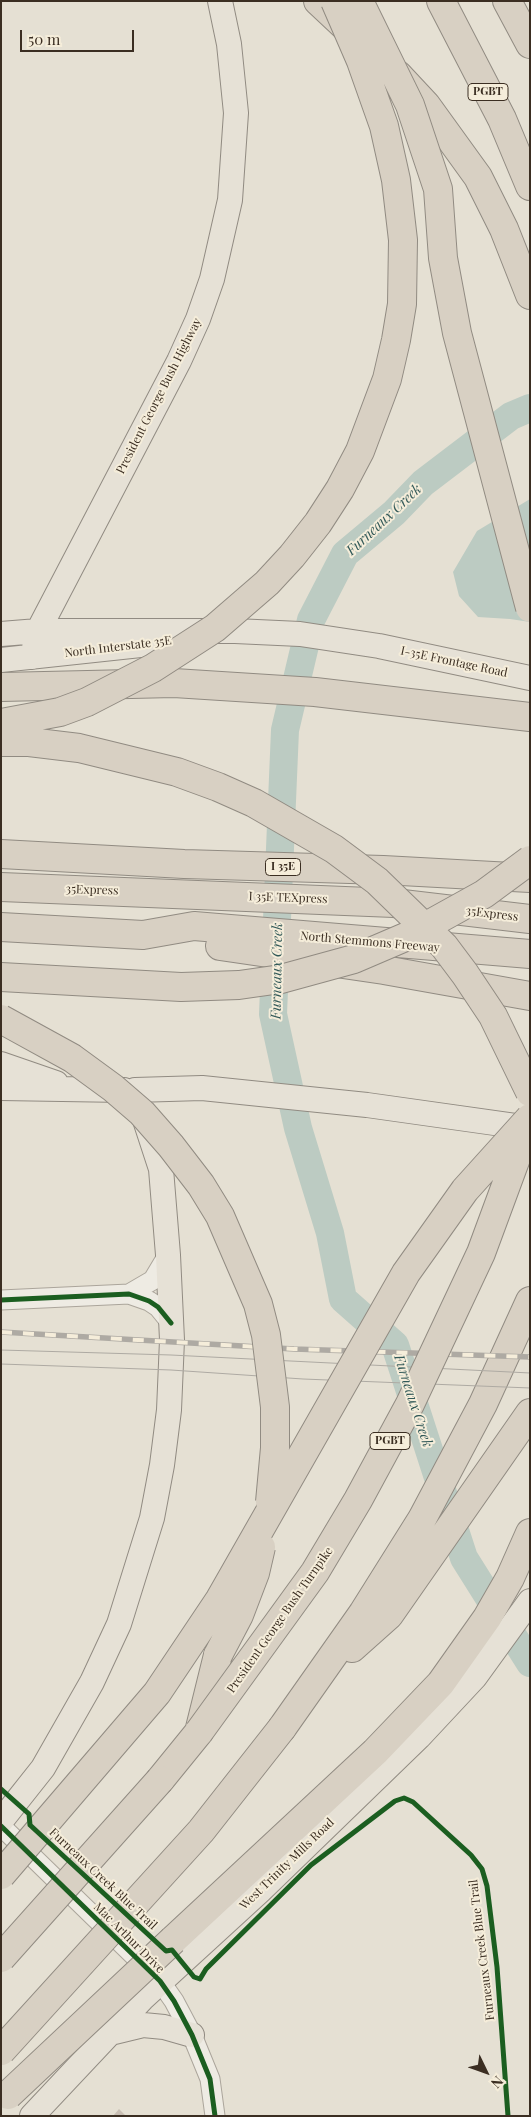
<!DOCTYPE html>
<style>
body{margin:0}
#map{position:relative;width:531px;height:2117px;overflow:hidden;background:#e5e0d3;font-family:"Playfair Display",serif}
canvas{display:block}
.frame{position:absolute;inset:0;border:2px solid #3b2e22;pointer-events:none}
.north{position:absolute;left:461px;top:2047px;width:50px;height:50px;-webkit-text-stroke:4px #f5edda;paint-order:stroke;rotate:132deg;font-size:14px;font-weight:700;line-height:20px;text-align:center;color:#3b2e22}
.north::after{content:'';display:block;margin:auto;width:18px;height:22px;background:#3b2e22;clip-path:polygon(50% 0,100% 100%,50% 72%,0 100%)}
.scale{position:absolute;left:20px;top:30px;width:114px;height:22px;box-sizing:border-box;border:2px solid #3b2e22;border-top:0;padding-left:6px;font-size:15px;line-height:18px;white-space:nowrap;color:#3b2e22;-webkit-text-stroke:4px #f5edda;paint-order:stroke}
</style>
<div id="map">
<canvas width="531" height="2117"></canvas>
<div class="frame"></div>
<div class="north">N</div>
<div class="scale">50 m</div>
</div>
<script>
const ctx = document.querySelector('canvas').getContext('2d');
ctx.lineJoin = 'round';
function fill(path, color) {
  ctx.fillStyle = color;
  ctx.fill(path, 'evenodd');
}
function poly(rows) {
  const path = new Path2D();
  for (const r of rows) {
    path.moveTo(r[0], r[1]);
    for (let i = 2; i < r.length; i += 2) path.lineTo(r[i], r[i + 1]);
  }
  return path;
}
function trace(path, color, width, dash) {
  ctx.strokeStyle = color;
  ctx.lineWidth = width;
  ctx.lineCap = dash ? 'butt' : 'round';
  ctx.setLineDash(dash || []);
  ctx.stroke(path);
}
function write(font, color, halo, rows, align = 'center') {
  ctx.font = font + ' "Playfair Display",serif';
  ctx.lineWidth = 4;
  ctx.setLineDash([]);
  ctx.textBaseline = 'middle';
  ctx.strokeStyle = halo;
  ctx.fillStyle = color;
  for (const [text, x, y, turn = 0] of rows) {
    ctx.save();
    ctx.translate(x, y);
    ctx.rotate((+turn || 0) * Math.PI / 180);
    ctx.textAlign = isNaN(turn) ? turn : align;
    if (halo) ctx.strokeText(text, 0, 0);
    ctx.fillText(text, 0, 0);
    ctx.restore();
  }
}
fill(poly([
 [530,499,530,622,510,619,478,617,459,596,453,572,477,531]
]), '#bccbc2');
trace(poly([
 [530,408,511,416,423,483,394,513,345,554,311,620,285,730,273,1014,298,1128,330,1233,343,1299,395,1345,464,1558,530,1663]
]), '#bccbc2', 28);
fill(poly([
 [119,2109,126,2116,113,2116]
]), '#c9bfb4');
const minor = poly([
 [129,1294,153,1280,168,1255],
 [1,1300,129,1294,149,1301,158,1307,171,1323],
 [1,1826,160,1981,174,2001,192,2035,210,2079,215,2116]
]);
const major = poly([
 [1,634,38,631,235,631,300,634,379,646,530,678],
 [32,657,38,631,179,361,198,319,212,279,230,200,236,113,229,44,220,1],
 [1,660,159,643],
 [1,1064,56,1083],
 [1,1088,124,1090],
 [135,1090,202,1088,367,1105,530,1128],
 [1,1821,43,1768,92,1682,119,1624,152,1518,162,1465,169,1410,172,1340,168,1255,161,1169,144,1117],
 [110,2033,143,2025,164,2027,192,2035],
 [32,2116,142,1999,260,1891,419,1737,475,1677,530,1601]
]);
const highway = poly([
 [318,1,350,31],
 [441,1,502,119,530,186],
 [507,1,530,44],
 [398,75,426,105,478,177,504,229,530,295],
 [1,687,174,683,315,692,530,717],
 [1,854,184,864,383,870,530,878],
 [1,887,394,903,530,919],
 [1,927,143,935,194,926,530,954],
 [220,946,384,970,530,996],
 [352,1648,389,1615,530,1413],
 [282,1728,363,1613,422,1519,483,1404,530,1301],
 [160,1780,199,1732,218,1655],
 [173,1940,375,1752,441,1683,487,1618,510,1578,530,1533]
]);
trace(minor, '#aba59b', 21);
trace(major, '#918b82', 26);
trace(highway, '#918b82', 30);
trace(minor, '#eeebe3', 19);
trace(major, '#e6e1d6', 24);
trace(highway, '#d8d0c3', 28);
trace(poly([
 [1,1350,171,1355,530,1373],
 [1,1364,171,1370,303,1379,530,1388]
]), '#aeaaa3', 1);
const rail = poly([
 [1,1332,294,1349,530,1357]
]);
trace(rail, '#aeaaa3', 5.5);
trace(rail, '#f5edda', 4, [11]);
const highwayBridge = poly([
 [359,1,410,105,438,189,443,258,457,333,530,608],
 [1,723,60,712,87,702,153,668,215,628,267,583,292,556,318,523,340,489,360,451,387,379,396,340,402,304,403,240,396,180,384,126,361,61,335,1],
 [1,742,29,742,79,748,177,772,218,787,254,803,334,849,377,881,444,946,465,974,493,1016,530,1092],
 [1,977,181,987,239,985,281,979,354,959,410,935,484,894,530,860],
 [1,1019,72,1058,113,1088,142,1113,171,1146,201,1185,220,1216,258,1304,266,1335,275,1407,275,1448,270,1502],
 [218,1655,239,1615,255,1573,261,1547],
 [199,1732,315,1572,358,1500,410,1404,481,1253,529,1123],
 [1,1875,157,1693,220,1599,406,1273,465,1190,530,1118],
 [1,1958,160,1780],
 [1,2051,201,1831,282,1728],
 [8,2095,173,1940]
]);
trace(highwayBridge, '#918b82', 30, []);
trace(highwayBridge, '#d8d0c3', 28);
trace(poly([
 [1,1300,129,1294,149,1301,158,1307,171,1323],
 [1,1789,29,1814,30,1825,166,1951,172,1950,194,1977,200,1979,206,1969,311,1865,395,1801,404,1798,413,1802,471,1855,482,1869,487,1886,497,1967,508,2116],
 [1,1826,160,1981,174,2001,192,2035,210,2079,215,2116]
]), '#1b5e20', 5);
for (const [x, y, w] of [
 [488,92,40],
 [283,867,35],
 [390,1441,40]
]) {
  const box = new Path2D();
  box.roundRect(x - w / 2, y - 8.5, w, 17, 4);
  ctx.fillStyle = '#f5edda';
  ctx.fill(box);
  trace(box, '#3b2e22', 1);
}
write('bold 11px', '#3b2e22', null, [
 ["PGBT",488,92],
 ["I 35E",283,867],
 ["PGBT",390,1441]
]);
write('12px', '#3b2e22', '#f5edda', [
 ["President George Bush Highway",159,396,-63],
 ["North Interstate 35E",118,647,-7],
 ["I-35E Frontage Road",454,662,12],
 ["35Express",92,890,2],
 ["I 35E TEXpress",288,898,2],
 ["35Express",492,914,7],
 ["North Stemmons Freeway",370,942,5],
 ["President George Bush Turnpike",280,1620,-55],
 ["West Trinity Mills Road",287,1864,-44],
 ["Furneaux Creek Blue Trail",103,1879,43],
 ["Mac Arthur Drive",129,1938,45],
 ["Furneaux Creek Blue Trail",482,1950,-97]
]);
write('italic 14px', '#325958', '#f5edda', [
 ["Furneaux Creek",384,520,-43],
 ["Furneaux Creek",277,971,-89],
 ["Furneaux Creek",413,1401,72]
]);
</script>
